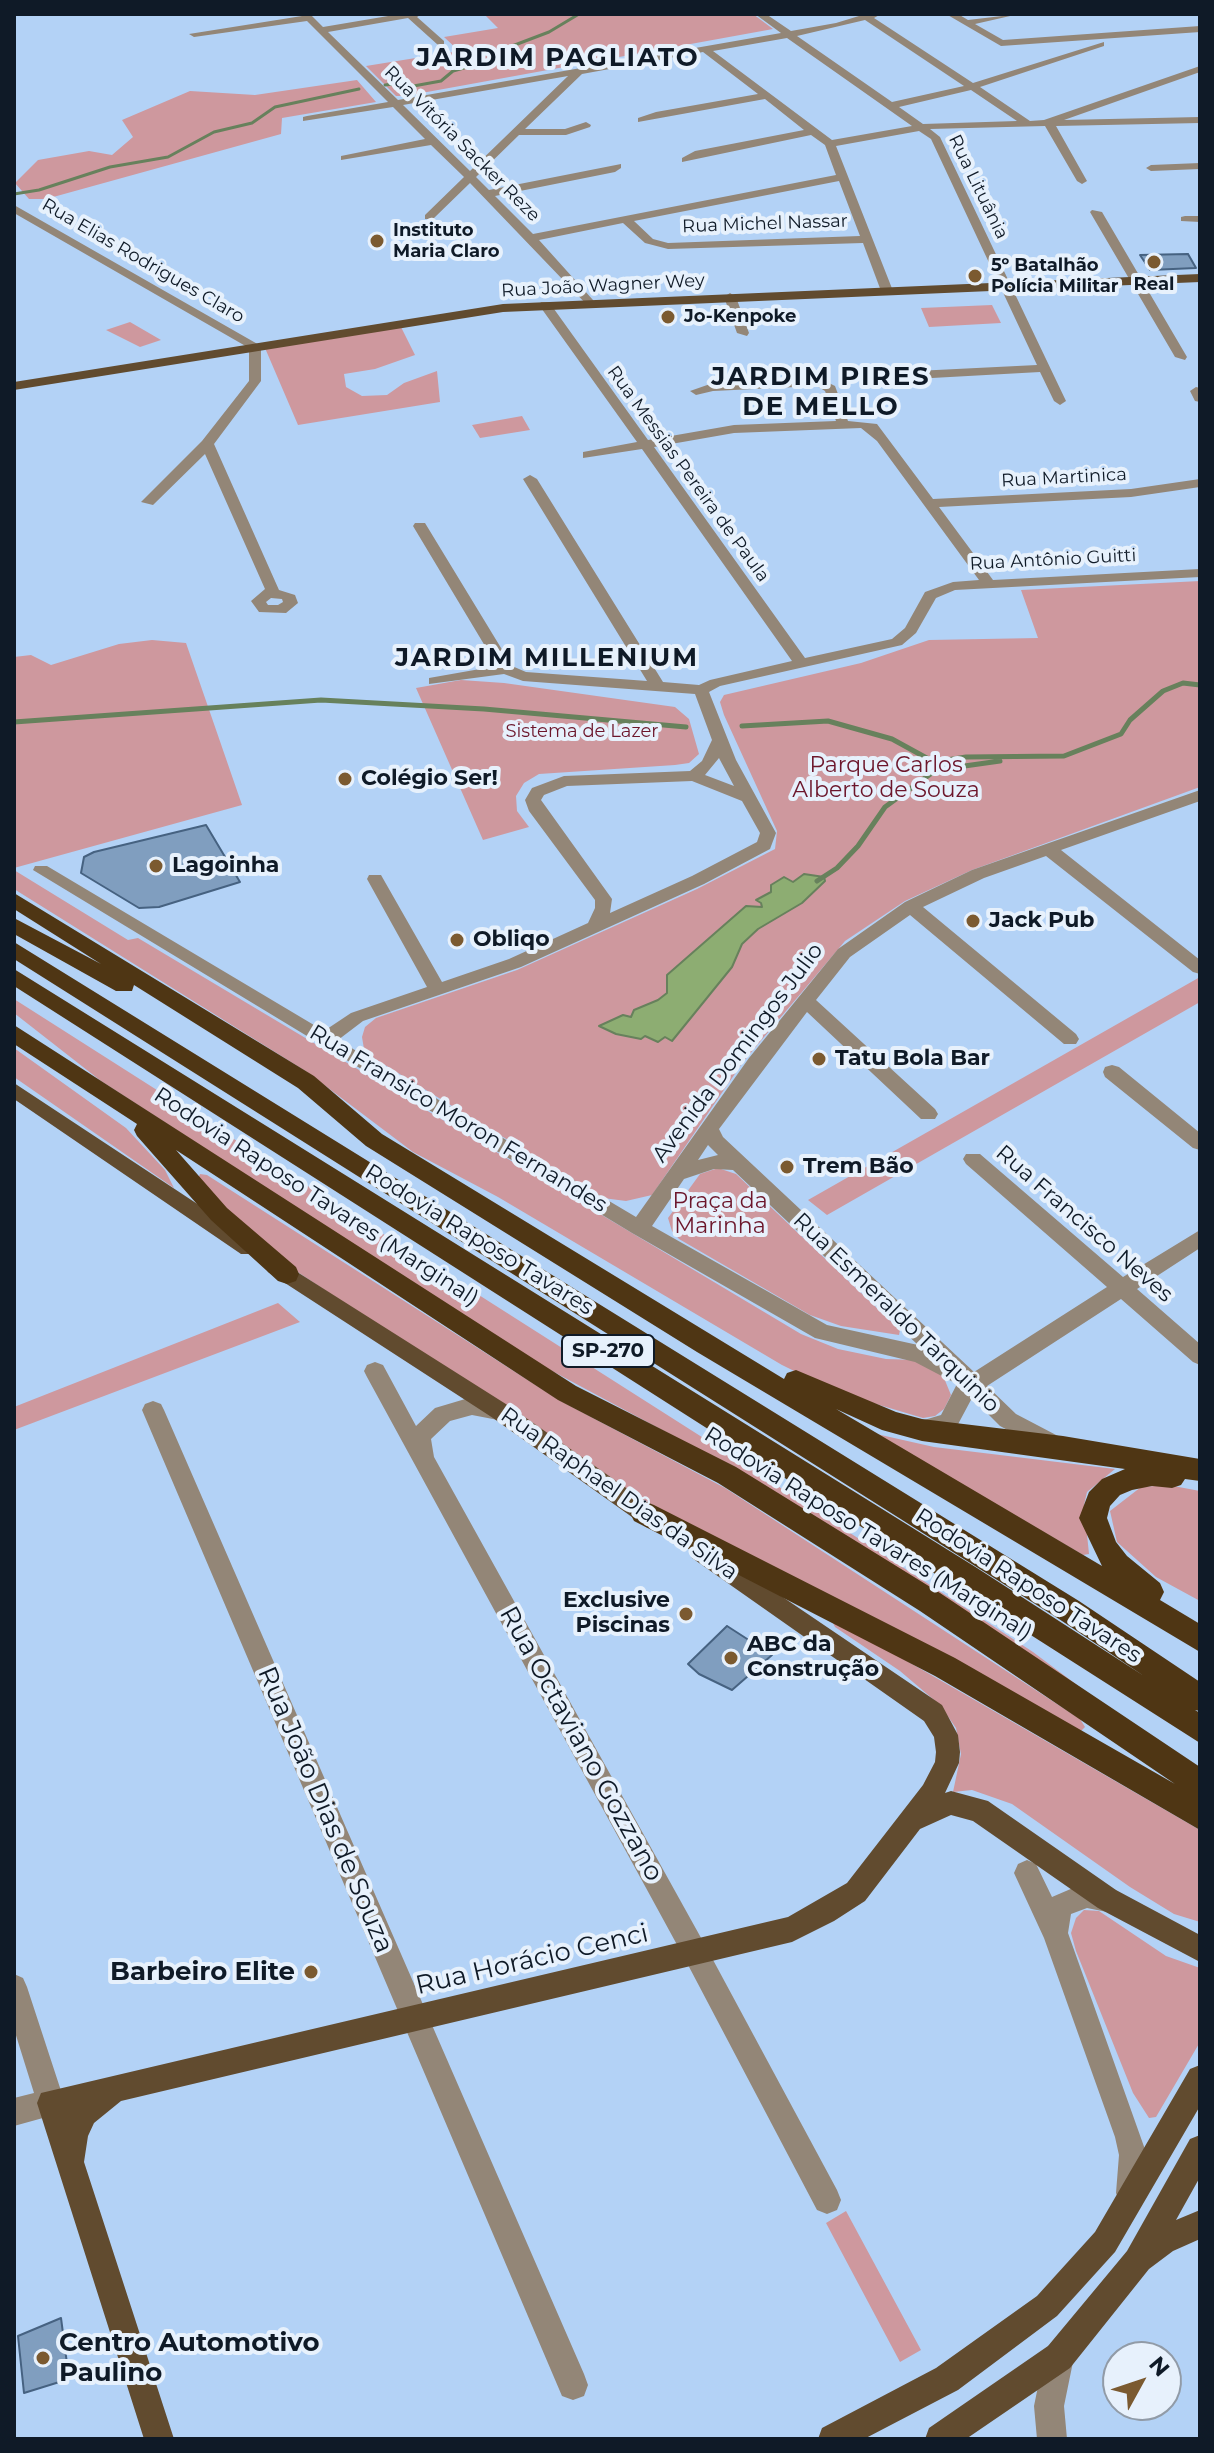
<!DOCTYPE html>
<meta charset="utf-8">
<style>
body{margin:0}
#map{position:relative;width:1214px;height:2453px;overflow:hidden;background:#b3d2f6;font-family:Montserrat,sans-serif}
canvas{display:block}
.frame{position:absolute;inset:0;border:16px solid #0f1a27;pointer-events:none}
.north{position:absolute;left:1102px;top:2341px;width:80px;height:80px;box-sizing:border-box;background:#e7f1fc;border:2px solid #919ba7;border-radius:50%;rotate:50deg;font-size:22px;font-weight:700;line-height:32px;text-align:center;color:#0f1a27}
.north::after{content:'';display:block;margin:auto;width:28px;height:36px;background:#7b5a30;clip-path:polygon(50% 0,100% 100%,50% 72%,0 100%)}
</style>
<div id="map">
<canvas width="1214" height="2453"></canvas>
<div class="frame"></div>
<div class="north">N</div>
</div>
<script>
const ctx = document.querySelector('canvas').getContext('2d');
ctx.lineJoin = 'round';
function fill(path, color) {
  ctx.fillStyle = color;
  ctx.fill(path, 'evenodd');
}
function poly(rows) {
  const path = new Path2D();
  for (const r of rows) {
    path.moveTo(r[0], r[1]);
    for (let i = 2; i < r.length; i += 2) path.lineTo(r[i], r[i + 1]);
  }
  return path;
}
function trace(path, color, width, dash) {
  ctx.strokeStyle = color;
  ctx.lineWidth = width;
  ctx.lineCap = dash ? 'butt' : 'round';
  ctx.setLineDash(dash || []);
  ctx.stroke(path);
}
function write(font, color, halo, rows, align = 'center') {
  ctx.font = font + ' Montserrat,sans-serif';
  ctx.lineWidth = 8;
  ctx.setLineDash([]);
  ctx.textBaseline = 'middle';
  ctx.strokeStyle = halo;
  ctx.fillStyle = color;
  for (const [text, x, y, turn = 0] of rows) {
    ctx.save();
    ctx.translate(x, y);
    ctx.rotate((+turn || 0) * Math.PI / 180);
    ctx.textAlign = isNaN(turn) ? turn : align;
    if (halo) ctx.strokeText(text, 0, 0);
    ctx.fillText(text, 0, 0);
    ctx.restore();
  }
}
fill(poly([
 [484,14,753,14,773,29,405,96,396,96,366,66,459,51,444,37,498,28],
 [357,80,376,102,282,118,281,134,46,199,29,199,15,183,38,160,89,151,112,155,133,137,122,120,190,91,255,95],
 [992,305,1001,323,929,327,921,308],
 [130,322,161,340,140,347,106,330],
 [401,327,415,355,375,369,344,374,346,387,362,396,387,395,404,383,437,371,440,402,298,425,265,348],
 [522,416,530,430,480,438,472,425],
 [1200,581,1200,787,972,870,905,901,845,941,743,1062,652,1195,626,1201,603,1198,375,1059,364,1049,362,1037,365,1027,376,1018,517,970,697,889,775,849,777,831,724,715,720,702,724,695,861,663,929,640,1038,638,1021,590],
 [152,640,186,643,242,805,14,868,14,657,31,655,51,665,119,644],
 [461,680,504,683,675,707,689,719,699,754,689,763,675,765,539,774,524,783,516,796,517,811,529,827,483,840,416,688],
 [14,870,128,940,138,938,801,1334,838,1349,886,1359,917,1360,932,1366,944,1378,951,1395,944,1409,935,1416,923,1418,839,1393,782,1365,498,1197,413,1152,307,1072,14,889],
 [1200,977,1200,1002,827,1215,808,1200],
 [14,999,727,1453,1033,1652,1125,1721,718,1460,526,1357,101,1081,14,1013],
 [14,1048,126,1128,165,1170,174,1188,14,1077],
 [718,1168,736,1174,900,1330,899,1335,841,1326,810,1315,679,1239,672,1231,668,1218,700,1174],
 [200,1174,207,1175,559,1400,725,1488,1080,1719,1085,1727,1081,1731,732,1549,624,1489,263,1249,198,1179],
 [278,1303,300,1322,14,1430,14,1407],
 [872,1433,934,1447,1115,1469,1087,1492,1084,1505,1089,1554,1083,1555],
 [1168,1485,1200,1491,1200,1601,1156,1577,1117,1542,1110,1511,1141,1487],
 [834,1619,1200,1830,1200,1922,1174,1914,1130,1887,1012,1804,972,1790,953,1792,961,1754,956,1728,940,1705,900,1671,835,1627,832,1621],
 [1084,1910,1099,1911,1166,1956,1200,1968,1200,2042,1156,2117,1149,2118,1133,2093,1076,1951,1071,1933,1076,1918],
 [846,2211,921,2350,900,2362,826,2223]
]), '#ce989e');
const water = poly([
 [804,874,824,877,825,881,802,903,758,929,742,944,732,967,672,1041,665,1037,658,1042,645,1036,641,1039,616,1034,599,1026,623,1015,631,1017,634,1010,658,1000,667,993,667,975,746,906,762,907,761,903,756,900,771,892,771,885,784,877,793,882,804,874]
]);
fill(water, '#8dad72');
trace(water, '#67815c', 2);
trace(poly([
 [385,85,401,83,408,87,441,81,453,71,464,68,471,57,499,51,549,32,579,14],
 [14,194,39,190,110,167,168,157,214,132,252,123,275,107,359,89]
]), '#67815c', 3);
trace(poly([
 [14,722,321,700,484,709,686,727],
 [742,726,828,721,892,739,934,762,966,757,1064,756,1121,734,1130,720,1163,691,1183,683,1200,685],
 [817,881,837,868,858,846,885,807,936,770,1000,761]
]), '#67815c', 5);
const building = poly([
 [1188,254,1196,268,1150,270,1140,255,1188,254],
 [206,825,240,882,159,907,139,908,81,873,84,857,94,852,206,825],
 [727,1626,772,1655,732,1690,699,1674,688,1664,727,1626],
 [61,2318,69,2379,24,2393,18,2336,61,2318]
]);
fill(building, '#809ebf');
trace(building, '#466281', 2);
fill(poly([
 [300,14,310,14,323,27,400,14,422,14,417,17,444,41,444,45,438,45,408,18,328,32,398,100,781,33,755,14,766,14,791,31,836,23,859,16,857,14,881,14,874,18,973,83,1104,42,1104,46,980,87,1030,121,1044,120,1200,66,1200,72,1064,120,1200,117,1200,123,1056,126,1087,181,1082,184,1077,181,1045,126,930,129,940,137,1066,401,1060,405,1054,401,1040,372,896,380,890,376,896,372,1037,365,931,139,919,131,836,146,893,291,891,294,881,291,863,243,668,249,645,243,623,223,539,240,593,300,595,303,589,307,470,183,433,219,425,219,425,215,464,177,431,145,341,160,341,156,425,139,393,107,303,121,303,117,307,116,388,102,307,21,194,37,189,34,302,16,300,14],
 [865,20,964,86,892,102,797,36,865,20],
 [787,38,912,126,832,140,713,51,787,38],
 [703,52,758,94,656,112,638,118,638,122,765,99,804,130,695,151,682,158,682,162,811,135,825,145,836,175,533,234,495,196,615,172,621,168,621,164,489,190,476,177,519,135,566,135,590,127,591,125,586,122,565,129,525,129,582,74,703,52],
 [568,76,470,171,403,105,568,76],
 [971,90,1017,121,923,124,899,107,971,90],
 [839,181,860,236,668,243,653,239,634,221,839,181],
 [946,14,958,14,968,20,1019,14,975,24,1003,40,1200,26,1200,32,1001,46,946,14],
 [1200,163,1200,169,1151,171,1146,168,1151,165,1200,163],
 [14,205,261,346,261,381,214,444,279,590,295,595,298,603,286,613,259,612,251,601,265,589,205,454,153,505,141,502,202,441,249,381,249,348,14,213,14,205],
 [271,598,282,599,283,602,278,605,268,605,266,602,271,598],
 [1092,210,1102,212,1187,357,1185,360,1175,357,1090,212,1092,210],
 [1185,216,1200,216,1200,222,1181,221,1181,217,1185,216],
 [730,293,736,297,749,333,747,336,737,333,724,297,730,293],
 [541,302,549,302,648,440,734,425,836,421,825,391,817,386,713,391,696,395,690,391,713,383,819,378,835,386,848,421,877,424,933,499,1131,489,1200,479,1200,487,1131,497,939,507,993,580,1200,569,1200,577,955,590,936,598,916,633,902,645,720,686,709,692,736,760,776,833,770,849,704,884,521,967,363,1021,338,1040,636,1217,749,1058,838,949,905,902,972,870,1200,790,1200,801,1061,850,1200,960,1200,974,1193,972,1046,856,984,878,923,907,1076,1034,1079,1039,1076,1044,1064,1044,910,915,850,957,816,1000,935,1109,938,1114,935,1119,921,1119,807,1012,719,1129,723,1137,974,1372,1107,1287,966,1164,963,1159,966,1154,980,1154,1123,1277,1200,1230,1200,1248,1137,1289,1200,1344,1200,1365,1193,1362,1121,1299,987,1386,1016,1414,1058,1436,1061,1442,1058,1448,1050,1451,1042,1448,1000,1426,972,1398,956,1428,922,1438,914,1435,911,1429,914,1423,941,1415,957,1384,915,1362,815,1338,632,1233,33,870,35,866,47,866,324,1031,351,1013,427,987,367,879,369,875,381,875,442,982,509,959,588,923,595,908,595,900,529,811,525,800,532,788,564,776,690,771,702,761,712,740,695,694,523,681,504,674,429,684,429,678,497,666,413,526,415,523,425,523,512,666,526,672,647,681,523,479,530,475,537,479,663,682,699,685,710,680,792,661,642,449,583,458,583,452,637,442,539,305,541,302],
 [861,428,877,441,979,580,953,582,925,592,905,628,892,639,805,658,654,447,734,433,861,428],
 [719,758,720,760,734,786,705,775,719,758],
 [692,781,742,801,760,833,757,842,692,876,610,913,612,899,541,800,544,795,567,786,692,781],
 [708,1145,718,1155,698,1160,708,1145],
 [714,1169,733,1170,918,1345,827,1325,652,1226,684,1179,714,1169],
 [1196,387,1200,388,1200,402,1195,401,1190,391,1196,387],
 [1112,1065,1119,1067,1200,1133,1200,1150,1193,1148,1105,1077,1103,1072,1105,1067,1112,1065],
 [375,1362,383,1365,416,1426,435,1408,472,1397,506,1405,509,1411,506,1417,498,1420,472,1415,450,1421,431,1439,434,1457,705,1945,837,2190,841,2200,837,2210,827,2214,817,2210,687,1963,367,1377,364,1371,367,1365,375,1362],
 [153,1401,161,1404,164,1410,584,2374,588,2385,584,2396,573,2400,562,2396,142,1410,145,1404,153,1401],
 [1027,1860,1036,1864,1052,1897,1087,1882,1116,1890,1120,1899,1116,1908,1107,1912,1087,1908,1071,1914,1068,1933,1147,2155,1144,2193,1140,2203,1130,2207,1120,2203,1116,2193,1119,2155,1115,2137,1044,1938,1014,1873,1018,1864,1027,1860],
 [14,1974,23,1978,27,1987,65,2103,61,2113,14,2126,14,2098,34,2093,14,2029,14,1974],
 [1059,2342,1070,2346,1074,2357,1064,2406,1067,2439,1037,2439,1034,2406,1044,2357,1048,2346,1059,2342]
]), '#938677');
fill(poly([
 [1200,274,1200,282,503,312,14,390,14,382,503,304,1200,274],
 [14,1083,255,1242,258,1248,255,1254,241,1254,14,1099,14,1083],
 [275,1258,509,1406,662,1513,665,1520,662,1527,654,1530,646,1527,493,1418,268,1272,265,1266,268,1260,275,1258],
 [700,1541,942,1705,958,1735,960,1752,959,1763,945,1793,951,1791,988,1801,1116,1890,1200,1935,1200,1962,1098,1908,973,1821,951,1815,920,1829,865,1901,834,1921,792,1942,121,2101,94,2123,88,2136,84,2162,174,2439,144,2439,37,2103,41,2093,788,1917,847,1883,923,1785,935,1762,936,1752,934,1737,924,1721,692,1558,689,1551,692,1544,700,1541],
 [1200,2065,1200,2106,1115,2252,1057,2316,958,2390,864,2439,818,2439,822,2428,936,2368,1037,2296,1095,2232,1190,2069,1200,2065],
 [1200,2135,1200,2177,1176,2220,1200,2210,1200,2239,1173,2251,1149,2269,1070,2368,966,2439,925,2439,929,2428,1048,2346,1127,2251,1190,2139,1200,2135]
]), '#614b2f');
fill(poly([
 [14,893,314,1076,382,1134,784,1379,787,1373,796,1370,896,1412,922,1419,1063,1436,1200,1459,1200,1481,1185,1479,1181,1485,1172,1488,1152,1486,1132,1490,1120,1495,1110,1506,1107,1518,1116,1542,1127,1556,1160,1583,1164,1592,1160,1600,1200,1624,1200,1652,697,1352,366,1146,298,1088,134,985,132,991,116,991,14,934,14,918,101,964,14,909,14,893],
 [836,1409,882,1430,922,1441,1125,1469,1102,1479,1089,1492,1079,1518,1102,1566,836,1409],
 [14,942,1079,1601,1200,1682,1200,1711,1195,1710,1200,1713,1200,1743,14,986,14,969,977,1568,1144,1676,1059,1619,14,959,14,942],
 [14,1025,576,1386,736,1467,940,1593,1200,1767,1200,1830,935,1676,634,1521,630,1513,634,1505,644,1501,654,1505,955,1658,1175,1784,920,1611,718,1483,558,1400,176,1150,227,1208,296,1267,299,1274,296,1281,287,1284,278,1281,211,1220,137,1136,134,1130,137,1124,14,1044,14,1025]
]), '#4f3614');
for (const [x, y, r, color] of [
 [377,241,8,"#7b5a30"],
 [1154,262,8,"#7b5a30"],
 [975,276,8,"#7b5a30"],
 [668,317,8,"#7b5a30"],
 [345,779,8,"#7b5a30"],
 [156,866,8,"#7b5a30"],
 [973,921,8,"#7b5a30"],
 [457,940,8,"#7b5a30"],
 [819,1059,8,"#7b5a30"],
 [787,1167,8,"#7b5a30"],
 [686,1614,8,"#7b5a30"],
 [731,1658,8,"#7b5a30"],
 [311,1972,8,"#7b5a30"],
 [43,2358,8,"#7b5a30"]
]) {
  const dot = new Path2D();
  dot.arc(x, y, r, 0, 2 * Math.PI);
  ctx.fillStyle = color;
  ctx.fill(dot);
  trace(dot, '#e7f1fc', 3);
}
write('18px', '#0f1a27', '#e7f1fc', [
 ["Rua Vitória Sacker Reze",462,144,45],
 ["Rua Lituânia",978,187,64],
 ["Rua Michel Nassar",765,224,-2],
 ["Rua Elias Rodrigues Claro",143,261,30],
 ["Rua João Wagner Wey",603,286,-3],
 ["Rua Messias Pereira de Paula",688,474,54],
 ["Rua Martinica",1064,478,-3],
 ["Rua Antônio Guitti",1053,560,-3]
]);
write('bold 18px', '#0f1a27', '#e7f1fc', [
 ["Instituto",393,231],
 ["Maria Claro",393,252],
 ["5º Batalhão",991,266],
 ["Polícia Militar",991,287],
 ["Real",1154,285,"center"],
 ["Jo-Kenpoke",684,317]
], 'left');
write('18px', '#6c162b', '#e7f1fc', [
 ["Sistema de Lazer",582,732]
]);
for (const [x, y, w] of [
 [608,1351,92]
]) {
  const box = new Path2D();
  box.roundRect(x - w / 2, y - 16, w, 32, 6);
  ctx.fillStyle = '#e7f1fc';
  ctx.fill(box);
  trace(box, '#0f1a27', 2);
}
write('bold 20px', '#0f1a27', null, [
 ["SP-270",608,1351]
]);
write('22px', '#6c162b', '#e7f1fc', [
 ["Parque Carlos",886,766],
 ["Alberto de Souza",886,791],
 ["Praça da",720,1202],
 ["Marinha",720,1227]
]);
write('bold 22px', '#0f1a27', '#e7f1fc', [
 ["Colégio Ser!",361,779],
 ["Lagoinha",172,866],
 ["Jack Pub",989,921],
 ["Obliqo",473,940],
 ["Tatu Bola Bar",835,1059],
 ["Trem Bão",803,1167],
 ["Exclusive",670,1601,"right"],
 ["Piscinas",670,1626,"right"],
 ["ABC da",747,1645],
 ["Construção",747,1670]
], 'left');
write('22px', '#0f1a27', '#e7f1fc', [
 ["Avenida Domingos Julio",738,1053,-53],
 ["Rua Fransico Moron Fernandes",458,1119,31],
 ["Rodovia Raposo Tavares (Marginal)",316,1197,33],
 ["Rua Francisco Neves",1084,1224,41],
 ["Rodovia Raposo Tavares",479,1240,32],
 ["Rua Esmeraldo Tarquinio",896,1313,44],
 ["Rua Raphael Dias da Silva",619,1494,35],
 ["Rodovia Raposo Tavares (Marginal)",868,1534,32],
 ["Rodovia Raposo Tavares",1028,1586,33]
]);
ctx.letterSpacing = '2px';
write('bold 26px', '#0f1a27', '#e7f1fc', [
 ["JARDIM PAGLIATO",558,58],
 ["JARDIM PIRES",821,377],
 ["DE MELLO",821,407],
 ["JARDIM MILLENIUM",547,658]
]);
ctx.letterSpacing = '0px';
write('26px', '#0f1a27', '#e7f1fc', [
 ["Rua Octaviano Gozzano",581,1744,61],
 ["Rua João Dias de Souza",325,1810,67],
 ["Rua Horácio Cenci",532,1960,-13]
]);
write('bold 26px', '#0f1a27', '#e7f1fc', [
 ["Barbeiro Elite",295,1972],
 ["Centro Automotivo",59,2343,"left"],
 ["Paulino",59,2373,"left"]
], 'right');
</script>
